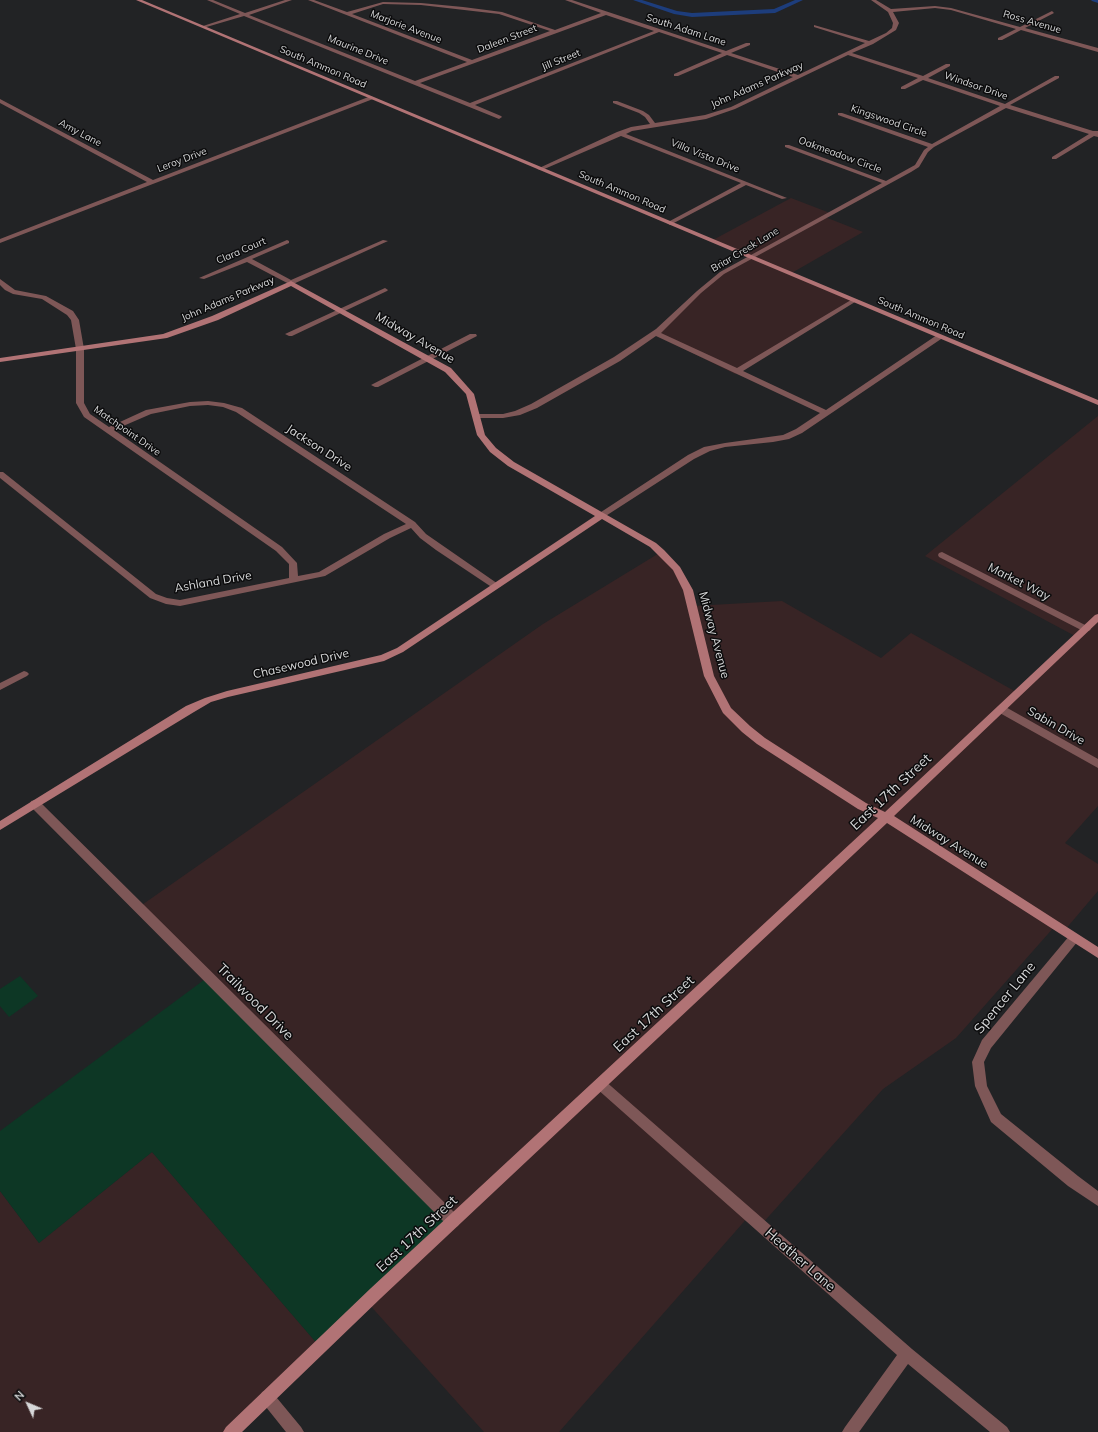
<!DOCTYPE html>
<style>
body{margin:0}
#map{position:relative;width:1098px;height:1432px;overflow:hidden;background:#222325;font-family:Mulish,sans-serif}
canvas{display:block}
.north{position:absolute;left:8px;top:1384px;width:40px;height:40px;-webkit-text-stroke:3px #0c0c0d;paint-order:stroke;rotate:314deg;font-size:11px;font-weight:700;line-height:16px;text-align:center;color:#d7d8d9}
.north::after{content:'';display:block;margin:auto;width:14px;height:18px;background:#d7d8d9;clip-path:polygon(50% 0,100% 100%,50% 72%,0 100%)}
</style>
<div id="map">
<canvas width="1098" height="1432"></canvas>
<div class="north">N</div>
</div>
<script>
const ctx = document.querySelector('canvas').getContext('2d');
ctx.lineJoin = 'round';
function fill(path, color) {
  ctx.fillStyle = color;
  ctx.fill(path, 'evenodd');
}
function poly(rows) {
  const path = new Path2D();
  for (const r of rows) {
    path.moveTo(r[0], r[1]);
    for (let i = 2; i < r.length; i += 2) path.lineTo(r[i], r[i + 1]);
  }
  return path;
}
function write(font, color, halo, rows, align = 'center') {
  ctx.font = font + ' Mulish,sans-serif';
  ctx.lineWidth = 3;
  ctx.setLineDash([]);
  ctx.textBaseline = 'middle';
  ctx.strokeStyle = halo;
  ctx.fillStyle = color;
  for (const [text, x, y, turn = 0] of rows) {
    ctx.save();
    ctx.translate(x, y);
    ctx.rotate((+turn || 0) * Math.PI / 180);
    ctx.textAlign = isNaN(turn) ? turn : align;
    if (halo) ctx.strokeText(text, 0, 0);
    ctx.fillText(text, 0, 0);
    ctx.restore();
  }
}
fill(poly([
 [791,198,830,213,825,217,863,232,790,274,853,301,735,374,654,334,722,273,750,257,711,241],
 [1098,416,1098,806,1065,843,1098,864,1098,891,1064,931,1055,926,956,1038,883,1089,761,1225,749,1216,559,1432,484,1432,367,1302,452,1222,139,907,543,624,661,552,677,569,693,606,782,601,881,658,911,633,1018,693,1077,637,925,556],
 [152,1152,320,1347,231,1432,0,1432,0,1191,39,1243]
]), '#382425');
fill(poly([
 [20,976,38,996,9,1017,0,1006,0,989],
 [208,977,453,1221,320,1347,152,1152,39,1243,0,1191,0,1131]
]), '#0d3725');
fill(poly([
 [633,0,642,0,677,11,692,13,774,9,795,0,803,0,775,13,692,17,674,14,633,0],
 [1091,0,1098,0,1098,3,1092,1,1091,0]
]), '#1d3d7c');
fill(poly([
 [207,0,213,0,245,13,285,0,292,0,249,15,415,81,467,62,308,0,314,0,347,12,383,2,421,3,463,7,502,12,555,30,601,13,565,0,572,0,726,51,746,43,750,43,750,45,731,53,798,75,865,43,814,27,814,25,869,41,886,33,892,28,893,23,888,12,871,0,876,0,891,9,935,6,951,8,1020,27,1052,11,1054,13,1025,28,1098,48,1098,52,1021,30,1002,40,998,40,998,38,1016,29,951,10,935,8,893,12,899,23,896,30,873,44,852,53,923,76,946,64,950,64,950,66,928,78,1005,104,1055,76,1059,76,1059,78,1010,105,1093,131,1098,131,1098,137,1094,136,1056,159,1052,159,1052,157,1089,134,1006,108,934,147,928,152,919,167,911,172,724,274,701,293,661,333,737,368,851,300,855,300,855,302,743,371,826,410,937,335,940,335,944,337,802,433,789,439,773,442,725,447,710,451,694,459,601,519,597,516,598,514,688,455,704,447,725,443,783,435,796,429,820,413,656,336,620,361,537,408,520,415,503,418,473,418,473,414,503,414,515,411,531,404,614,357,656,329,697,291,720,272,882,183,785,147,785,145,789,145,886,181,915,165,924,150,928,147,838,115,838,113,842,113,932,144,1000,106,923,80,905,89,901,89,901,87,918,78,848,55,735,109,706,119,632,131,626,134,787,198,782,199,746,185,670,225,667,223,668,222,741,183,621,136,542,170,537,169,617,132,631,127,650,124,645,117,639,113,613,103,613,101,617,101,643,111,649,115,655,123,705,115,731,107,793,77,727,55,678,76,674,76,674,74,722,53,659,32,475,105,501,116,502,117,499,119,244,16,203,28,203,26,240,14,207,0],
 [383,4,421,5,499,14,550,31,472,60,352,14,383,4],
 [606,15,654,31,470,103,420,83,606,15],
 [371,96,374,98,373,99,0,243,0,239,147,182,0,103,0,99,153,180,371,96],
 [287,240,289,241,289,243,252,259,291,280,383,240,388,241,291,285,247,262,204,279,199,278,287,240],
 [0,279,15,290,46,296,73,311,79,320,84,349,84,403,90,414,109,427,146,410,190,402,208,401,224,403,242,408,415,522,426,534,501,586,496,589,493,588,436,550,420,538,411,528,390,538,325,576,180,606,166,604,150,598,0,478,0,472,3,472,156,594,167,598,180,600,289,578,289,564,276,551,84,417,76,403,76,349,71,320,67,315,42,299,13,294,5,290,0,285,0,279],
 [208,405,223,407,236,412,406,524,384,534,319,572,298,576,297,563,282,547,114,430,151,414,190,406,208,405],
 [385,288,388,290,387,291,292,336,289,336,285,334,385,288],
 [470,334,476,334,477,336,378,387,375,387,371,385,470,334],
 [942,552,1089,627,1091,629,1089,631,1083,631,939,557,938,555,939,553,942,552],
 [24,671,27,672,29,674,27,676,0,690,0,683,24,671],
 [1002,705,1098,759,1098,768,998,712,997,709,1002,705],
 [35,800,39,801,458,1216,460,1221,458,1226,453,1228,448,1226,31,807,30,804,31,801,35,800],
 [1074,933,1078,935,1080,938,1078,941,991,1048,984,1062,987,1086,1001,1114,1078,1176,1098,1191,1098,1206,1068,1186,991,1122,975,1086,972,1062,982,1040,1070,935,1074,933],
 [600,1078,604,1080,912,1349,1007,1427,1010,1432,990,1432,908,1364,859,1432,842,1432,845,1427,897,1355,596,1088,594,1084,596,1080,600,1078],
 [267,1390,272,1392,301,1427,304,1432,286,1432,262,1402,260,1397,262,1392,267,1390]
]), '#7e5757');
fill(poly([
 [136,0,142,0,1098,400,1098,405,136,0],
 [291,281,451,368,474,394,485,435,496,448,514,462,656,543,664,550,680,567,693,590,714,676,731,708,750,726,765,738,866,803,885,812,1095,615,1098,614,1098,622,894,816,1098,947,1098,958,887,823,381,1298,242,1432,223,1432,226,1427,371,1288,878,818,858,809,757,744,742,732,723,713,704,676,683,590,673,570,650,547,602,519,403,652,384,661,228,697,211,702,194,712,0,830,0,821,186,706,205,698,227,691,381,655,397,648,595,516,508,466,490,452,477,435,466,394,445,372,291,286,218,320,167,338,0,362,0,358,163,334,212,316,291,281]
]), '#b17375');
write('10px', '#d7d8d9', '#0c0c0d', [
 ["Ross Avenue",1032,22,16],
 ["Marjorie Avenue",406,27,21],
 ["South Adam Lane",686,30,18],
 ["Daleen Street",507,39,-21],
 ["Maurine Drive",358,50,22],
 ["Jill Street",561,60,-22],
 ["South Ammon Road",323,67,23],
 ["John Adams Parkway",757,85,-24],
 ["Windsor Drive",976,86,19],
 ["Kingswood Circle",889,121,19],
 ["Amy Lane",80,133,28],
 ["Oakmeadow Circle",840,155,20],
 ["Villa Vista Drive",705,156,22],
 ["Leroy Drive",182,160,-21],
 ["South Ammon Road",622,192,23],
 ["Briar Creek Lane",745,250,-31],
 ["Clara Court",241,251,-23],
 ["John Adams Parkway",228,299,-23],
 ["South Ammon Road",921,318,23],
 ["Matchpoint Drive",127,431,35]
]);
write('12px', '#d7d8d9', '#0c0c0d', [
 ["Midway Avenue",415,338,30],
 ["Jackson Drive",319,448,33],
 ["Ashland Drive",213,582,-10],
 ["Market Way",1019,582,27],
 ["Midway Avenue",714,635,75],
 ["Chasewood Drive",301,664,-13],
 ["Sabin Drive",1056,726,30],
 ["Midway Avenue",949,842,32]
]);
write('14px', '#d7d8d9', '#0c0c0d', [
 ["East 17th Street",891,792,-43],
 ["Spencer Lane",1005,998,-51],
 ["Trailwood Drive",255,1002,45],
 ["East 17th Street",654,1014,-43],
 ["East 17th Street",417,1234,-43],
 ["Heather Lane",800,1260,41]
]);
</script>
